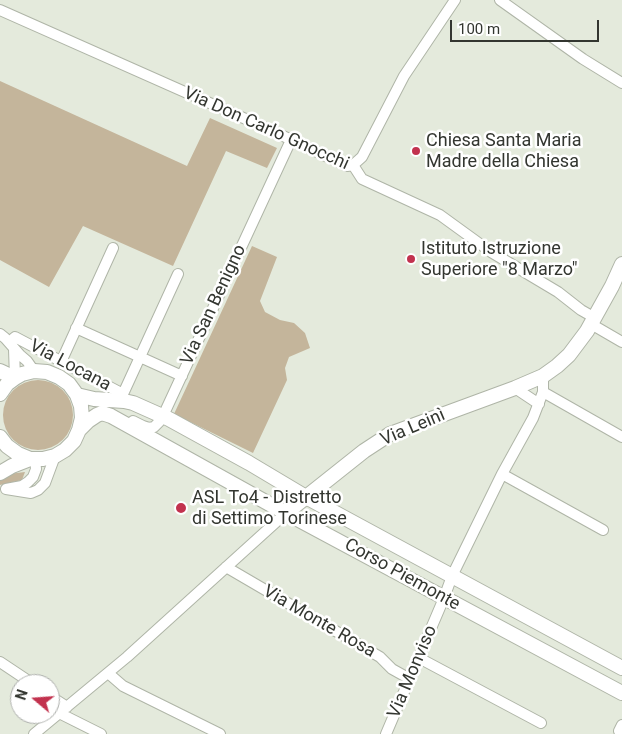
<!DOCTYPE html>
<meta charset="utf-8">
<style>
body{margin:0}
#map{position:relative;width:622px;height:734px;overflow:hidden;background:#e4eadc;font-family:Roboto,sans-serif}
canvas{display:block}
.north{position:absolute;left:10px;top:674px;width:50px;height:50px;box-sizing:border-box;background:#fff;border:1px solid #adafac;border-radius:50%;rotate:288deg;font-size:14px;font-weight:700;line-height:20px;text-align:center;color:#333630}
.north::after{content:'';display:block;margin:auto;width:18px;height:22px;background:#c2324e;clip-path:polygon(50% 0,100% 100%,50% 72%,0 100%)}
.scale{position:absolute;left:450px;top:20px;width:149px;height:22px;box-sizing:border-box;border:2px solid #333630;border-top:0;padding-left:6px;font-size:15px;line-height:18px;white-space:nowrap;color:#333630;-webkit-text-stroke:4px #fff;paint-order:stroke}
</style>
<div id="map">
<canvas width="622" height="734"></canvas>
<div class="north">N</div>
<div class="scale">100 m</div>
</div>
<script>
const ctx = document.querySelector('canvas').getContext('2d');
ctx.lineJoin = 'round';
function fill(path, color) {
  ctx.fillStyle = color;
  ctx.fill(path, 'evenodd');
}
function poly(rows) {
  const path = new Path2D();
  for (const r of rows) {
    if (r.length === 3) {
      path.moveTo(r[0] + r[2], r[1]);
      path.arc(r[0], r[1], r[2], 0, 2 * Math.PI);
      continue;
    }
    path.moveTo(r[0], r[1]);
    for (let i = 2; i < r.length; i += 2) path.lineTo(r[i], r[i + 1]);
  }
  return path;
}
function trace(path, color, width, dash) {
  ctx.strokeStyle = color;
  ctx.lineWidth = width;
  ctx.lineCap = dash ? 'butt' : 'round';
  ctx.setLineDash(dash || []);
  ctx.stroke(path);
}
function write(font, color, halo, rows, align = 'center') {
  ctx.font = font + ' Roboto,sans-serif';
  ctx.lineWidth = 5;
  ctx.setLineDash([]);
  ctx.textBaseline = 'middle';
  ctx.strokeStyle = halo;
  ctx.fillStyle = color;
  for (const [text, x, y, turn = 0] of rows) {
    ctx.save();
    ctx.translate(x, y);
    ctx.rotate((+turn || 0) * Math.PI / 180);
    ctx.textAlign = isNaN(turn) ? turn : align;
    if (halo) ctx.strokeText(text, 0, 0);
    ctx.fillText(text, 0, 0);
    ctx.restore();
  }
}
fill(poly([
 [0,81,187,166,210,118,277,148,267,168,226,151,173,266,83,226,49,287,0,260],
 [252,246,277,257,260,301,265,312,280,320,294,323,305,333,310,348,289,357,285,368,287,380,253,453,174,414],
 [38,415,35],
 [25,472,22,480,0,485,0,475]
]), '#c4b59b');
const street = poly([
 [500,0,583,59,622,83],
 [0,10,266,128,347,166,353,165],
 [353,165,362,179,440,215,491,252,558,292,581,310,595,318],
 [353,165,362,157,404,76,455,0],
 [591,324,622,342],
 [76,328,182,376],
 [0,334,5,338,20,355,27,361,34,371],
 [9,342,15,337,123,394,178,274],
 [14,349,15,378],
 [61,362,113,248],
 [515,388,539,404],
 [543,392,622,437],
 [133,421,143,426,149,428,154,427,159,422,163,416,291,140],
 [35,459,36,469,33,477,28,482,22,486,6,489,31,493,38,490,45,483,55,456],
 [502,474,603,530],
 [226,567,380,657,392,669,410,679],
 [419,658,541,723],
 [0,662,33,684],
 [108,673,123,686,220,734],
 [50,696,67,707],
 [59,713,101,734],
 [619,731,622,725],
 [34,734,127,657,286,513],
 [386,734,444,598,452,576,502,474,533,418,543,392,543,376]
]);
const secondary = poly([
 [0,371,15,378],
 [0,394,7,384,15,378,22,374,34,371,47,372,59,377,69,384,77,395,81,406,82,418,79,430,74,441,65,450,55,456,43,459,30,459,18,454,7,446,0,437],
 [77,395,94,399,124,401,133,403,169,419,249,463,306,497,622,668],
 [79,430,88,421,97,415,102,413,111,416,273,506,622,693],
 [0,473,12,466,30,459],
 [286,513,364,451,390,434,515,388,543,376,557,366,569,355,587,331,612,286,622,264]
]);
trace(street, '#afb5a7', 12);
trace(secondary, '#afb5a7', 16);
trace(street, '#fff', 10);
trace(secondary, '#fff', 14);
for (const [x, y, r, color] of [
 [416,151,5,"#c2324e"],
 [411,259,5,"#c2324e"],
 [181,508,6,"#c2324e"]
]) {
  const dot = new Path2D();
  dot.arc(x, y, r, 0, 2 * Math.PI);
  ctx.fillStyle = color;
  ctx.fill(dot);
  trace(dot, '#fff', 2);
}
write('18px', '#333630', '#fff', [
 ["Via Don Carlo Gnocchi",266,129,24],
 ["Via San Benigno",214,305,-65],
 ["Via Locana",70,366,28],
 ["Via Leinì",413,428,-23],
 ["Corso Piemonte",402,575,29],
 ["Via Monte Rosa",319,622,30],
 ["Via Monviso",413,672,-67]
]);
write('18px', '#333630', '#fff', [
 ["Chiesa Santa Maria",426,141],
 ["Madre della Chiesa",426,162],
 ["Istituto Istruzione",421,249],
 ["Superiore \"8 Marzo\"",421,270],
 ["ASL To4 - Distretto",192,498],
 ["di Settimo Torinese",192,519]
], 'left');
</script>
